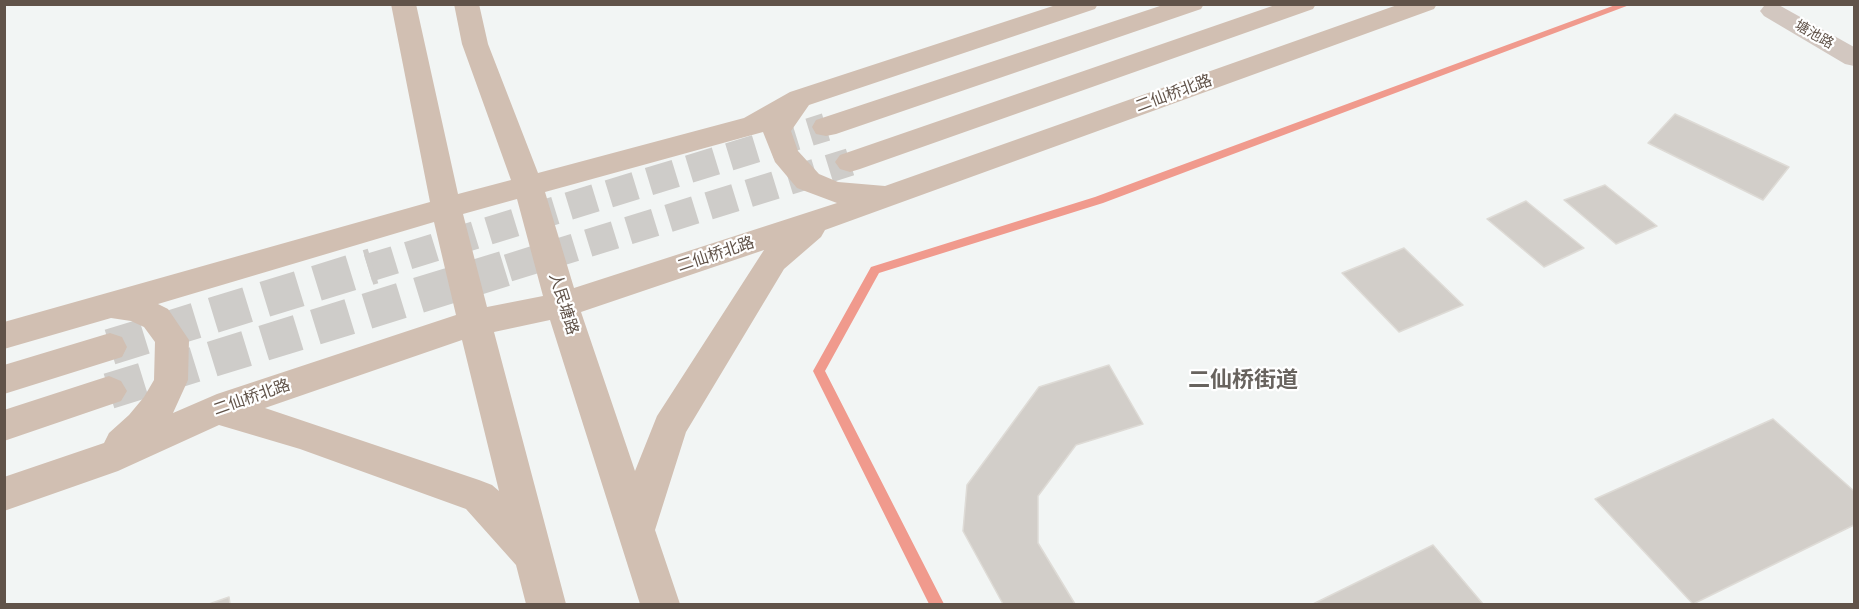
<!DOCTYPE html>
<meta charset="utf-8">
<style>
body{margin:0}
#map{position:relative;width:1859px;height:609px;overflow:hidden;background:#f2f5f4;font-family:Signika,sans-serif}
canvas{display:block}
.frame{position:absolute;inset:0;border:6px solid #615349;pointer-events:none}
</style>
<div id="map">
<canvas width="1859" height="609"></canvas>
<div class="frame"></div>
</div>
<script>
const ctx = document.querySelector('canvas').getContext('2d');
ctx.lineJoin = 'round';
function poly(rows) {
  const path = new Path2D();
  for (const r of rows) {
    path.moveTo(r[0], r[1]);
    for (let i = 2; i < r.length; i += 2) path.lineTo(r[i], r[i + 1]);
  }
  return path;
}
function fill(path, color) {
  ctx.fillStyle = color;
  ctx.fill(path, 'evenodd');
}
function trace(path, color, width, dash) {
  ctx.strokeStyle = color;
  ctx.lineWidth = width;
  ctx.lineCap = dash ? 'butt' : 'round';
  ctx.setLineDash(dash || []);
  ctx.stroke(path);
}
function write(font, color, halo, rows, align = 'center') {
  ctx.font = font + ' Signika,"Noto Sans SC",sans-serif';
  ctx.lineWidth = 4.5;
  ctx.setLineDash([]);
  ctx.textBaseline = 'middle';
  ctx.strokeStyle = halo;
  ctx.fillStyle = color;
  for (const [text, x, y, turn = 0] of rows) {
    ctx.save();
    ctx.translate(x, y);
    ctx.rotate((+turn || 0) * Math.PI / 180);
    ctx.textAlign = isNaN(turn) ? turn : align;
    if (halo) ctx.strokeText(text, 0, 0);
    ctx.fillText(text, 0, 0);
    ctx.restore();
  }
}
fill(poly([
 [1618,4,1632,4,1103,203,879,273,825,371,944,604,929,604,813,371,871,267,1095,197,1618,4]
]), '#f09a8d');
const building = poly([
 [1675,114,1789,167,1763,200,1648,143,1675,114],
 [1605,185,1657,226,1616,244,1564,200,1605,185],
 [1526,201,1584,248,1544,267,1487,219,1526,201],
 [1404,248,1463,305,1399,332,1342,273,1404,248],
 [1109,365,1143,424,1076,445,1038,496,1038,543,1075,604,1003,604,963,531,967,485,1039,387,1109,365],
 [1773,419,1854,491,1854,525,1693,604,1595,499,1773,419],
 [1433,545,1483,604,1313,604,1433,545],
 [229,597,230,604,209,604,229,597]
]);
fill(building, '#d2cec9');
trace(building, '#dedbd6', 1.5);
trace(poly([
 [368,268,826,127],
 [508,268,850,162]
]), '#ceccc9', 28, [28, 14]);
trace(poly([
 [110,347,373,266],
 [109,391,513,266]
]), '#ceccc9', 36, [36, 18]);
fill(poly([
 [1777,4,1854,47,1854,66,1845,64,1764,16,1760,11,1764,6,1777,4]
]), '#d2c7c0');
fill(poly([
 [391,4,416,4,458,194,511,180,462,44,454,4,479,4,488,44,538,173,744,118,790,92,1059,4,1098,4,1095,9,809,105,791,131,798,151,819,174,838,182,885,186,1400,4,1437,4,1434,9,825,230,821,237,784,269,686,432,655,530,680,604,640,604,550,320,494,332,566,604,526,604,516,565,466,509,300,449,219,425,118,471,4,511,4,477,104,443,109,433,129,415,144,397,154,380,155,342,144,327,131,321,111,318,4,349,4,322,430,202,391,4],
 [763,132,775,162,797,188,837,203,574,288,545,192,763,132],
 [517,199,543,296,487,307,463,214,517,199],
 [434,222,456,315,217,394,173,413,188,380,189,340,168,309,158,304,434,222],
 [764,250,657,416,635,471,581,312,764,250],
 [462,340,499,491,492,485,479,480,265,408,462,340],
 [1166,4,1204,4,1201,9,836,134,826,136,816,134,812,127,816,120,1166,4],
 [1278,4,1316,4,1313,9,860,169,850,172,840,169,835,162,840,155,1278,4],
 [110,333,122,337,127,347,122,357,4,394,4,365,110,333],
 [109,376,121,381,127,391,121,401,4,441,4,410,109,376]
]), '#d1bfb2');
write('14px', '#615349', '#fff', [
 ["塘池路",1814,35,30]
]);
write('16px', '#615349', '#fff', [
 ["二仙桥北路",1174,94,-20],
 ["二仙桥北路",716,255,-18],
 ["人民塘路",563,304,73],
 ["二仙桥北路",252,398,-19]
]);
write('bold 22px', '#68635e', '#fff', [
 ["二仙桥街道",1243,381]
]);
</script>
